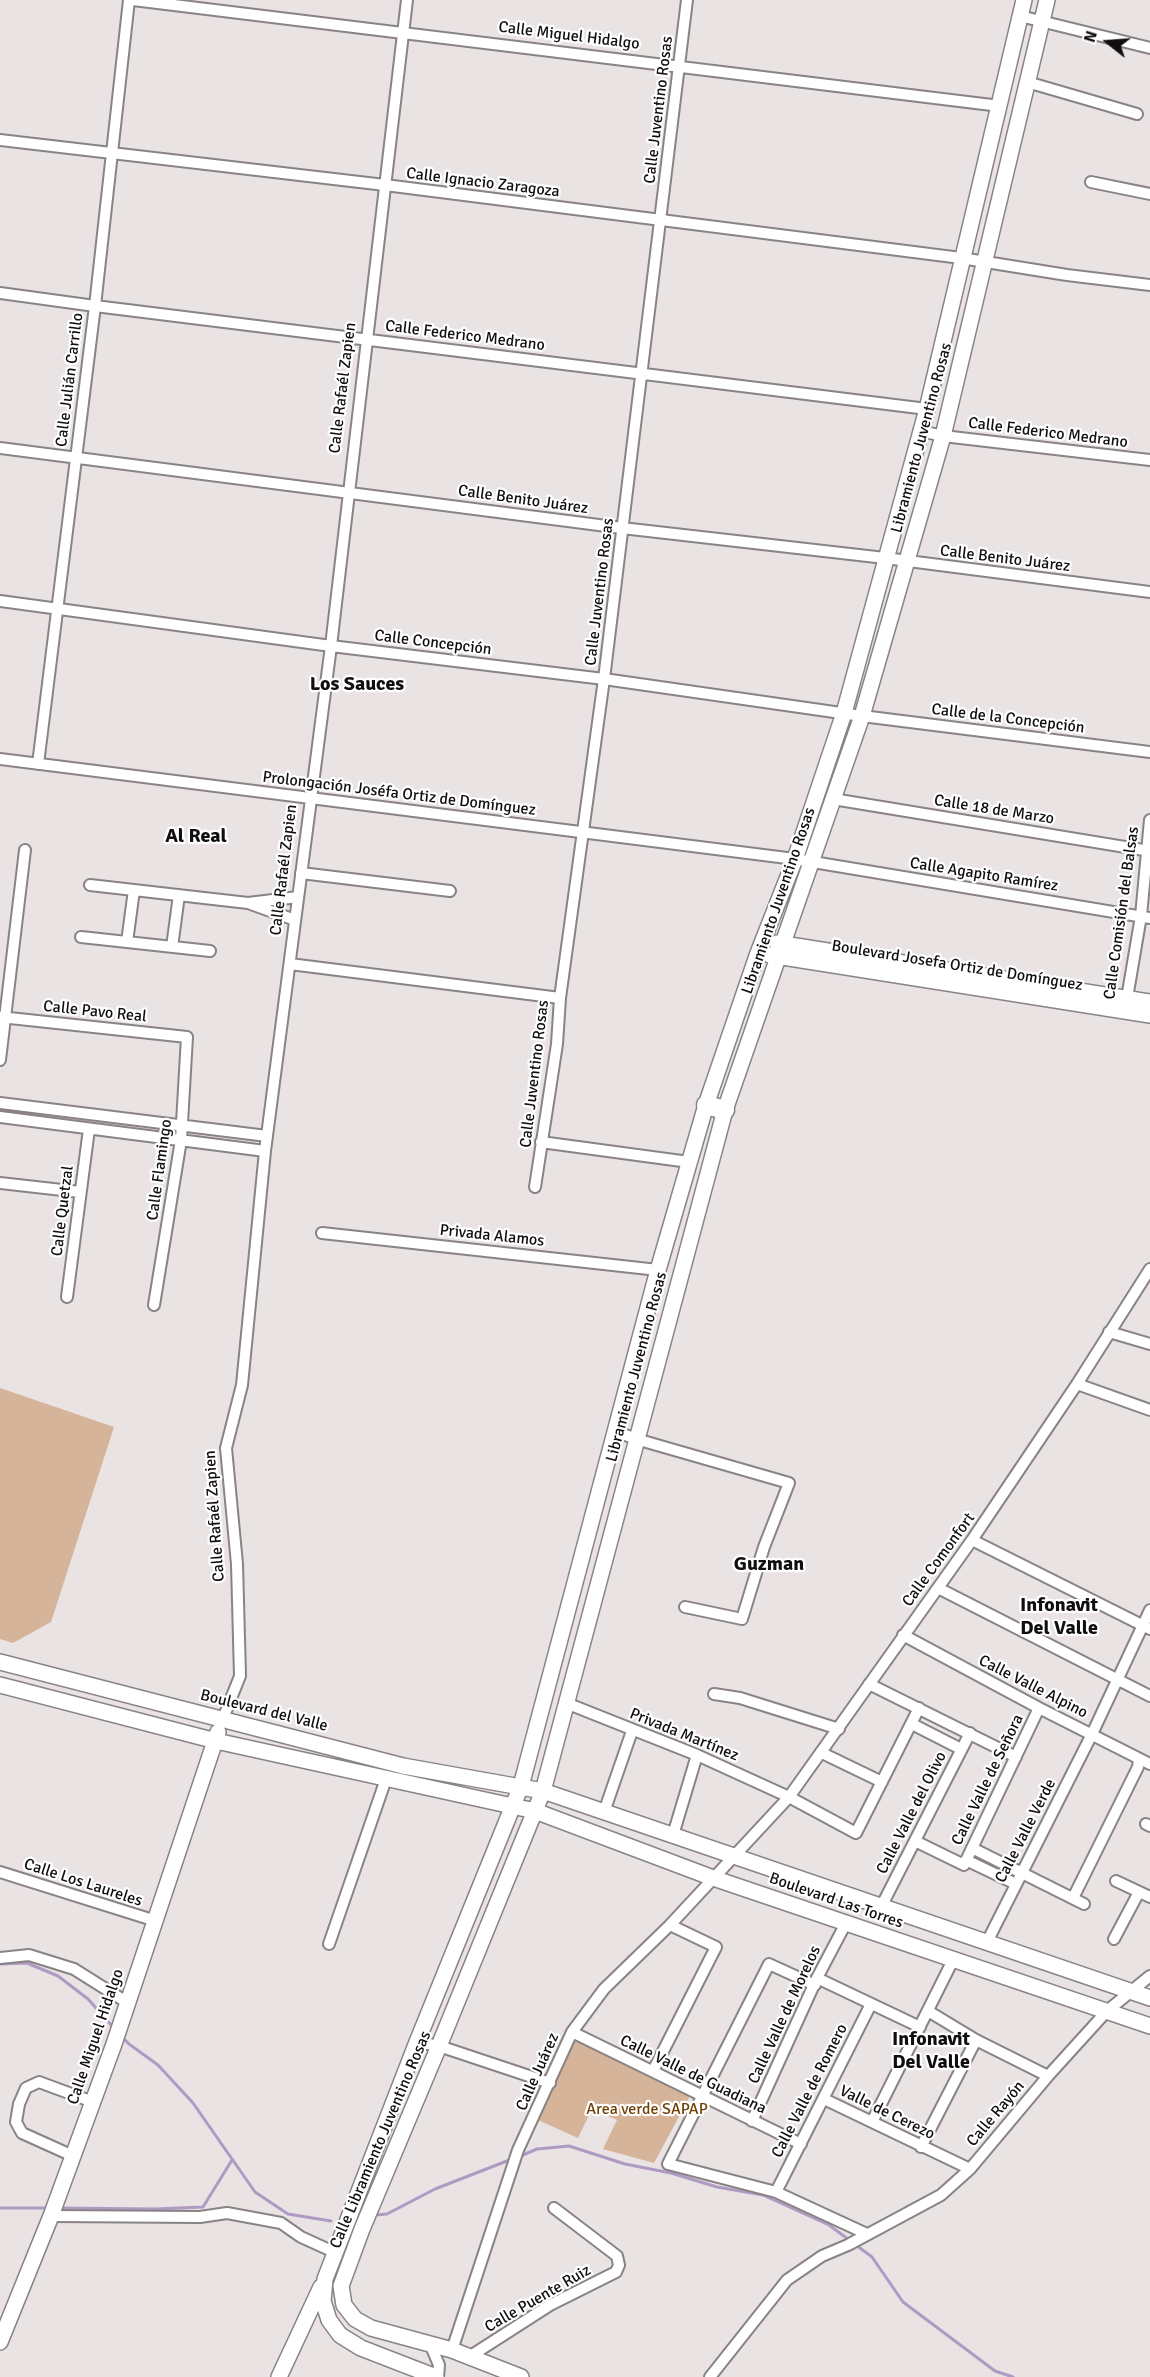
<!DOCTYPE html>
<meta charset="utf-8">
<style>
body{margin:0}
#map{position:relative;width:1150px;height:2377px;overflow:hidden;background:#e9e3e4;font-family:Signika,sans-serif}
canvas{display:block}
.north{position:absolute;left:1078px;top:12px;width:60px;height:60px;-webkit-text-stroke:4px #fff;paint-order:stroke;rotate:287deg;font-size:16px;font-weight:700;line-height:24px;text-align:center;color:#100e0f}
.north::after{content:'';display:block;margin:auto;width:21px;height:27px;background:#100e0f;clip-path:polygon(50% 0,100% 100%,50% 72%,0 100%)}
</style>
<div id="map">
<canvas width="1150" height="2377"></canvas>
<div class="north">N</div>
</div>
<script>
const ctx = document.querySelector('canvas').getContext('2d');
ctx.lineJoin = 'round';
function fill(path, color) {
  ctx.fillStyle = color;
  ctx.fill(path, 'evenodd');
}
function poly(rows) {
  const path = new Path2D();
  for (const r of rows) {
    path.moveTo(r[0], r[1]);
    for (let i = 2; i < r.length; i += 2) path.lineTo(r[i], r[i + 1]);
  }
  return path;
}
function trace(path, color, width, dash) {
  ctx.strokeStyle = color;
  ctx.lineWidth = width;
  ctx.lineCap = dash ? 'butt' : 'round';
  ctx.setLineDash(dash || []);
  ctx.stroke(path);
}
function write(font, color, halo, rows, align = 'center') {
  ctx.font = font + ' Signika,sans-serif';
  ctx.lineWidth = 4.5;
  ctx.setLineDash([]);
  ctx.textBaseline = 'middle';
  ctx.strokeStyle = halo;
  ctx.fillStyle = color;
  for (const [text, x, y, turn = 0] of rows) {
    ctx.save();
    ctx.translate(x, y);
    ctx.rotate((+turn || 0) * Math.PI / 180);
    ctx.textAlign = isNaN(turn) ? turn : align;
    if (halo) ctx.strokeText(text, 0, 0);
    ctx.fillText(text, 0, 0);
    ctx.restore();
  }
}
fill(poly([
 [0,1388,114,1427,51,1622,13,1643,0,1639],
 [573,2039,690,2096,654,2163,603,2149,617,2120,592,2109,578,2138,538,2120]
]), '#d5b499');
trace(poly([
 [0,1964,27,1963,58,1976,88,1999,113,2027],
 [122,2037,129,2044,158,2065,193,2103,255,2192,288,2214,331,2221],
 [518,2157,537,2149,569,2146,625,2164,671,2173,717,2187,763,2195,829,2225,872,2257,903,2302,995,2371,1013,2377],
 [0,2208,49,2208],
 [59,2208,155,2209,203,2207,232,2160],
 [376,2215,387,2214,435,2189,512,2159]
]), '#af9ac4', 3);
const street = poly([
 [133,0,1000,106],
 [1020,16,1150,48],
 [1027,82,1137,114],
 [0,140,385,185,961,258,1067,275,1150,285],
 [1091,182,1150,194],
 [0,293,95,306,927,409],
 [921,431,943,436,1150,460],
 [0,448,622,528,885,558,1150,592],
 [0,601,331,646,604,679,862,716,1150,752],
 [0,759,795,859,1150,918],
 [38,764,95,306,129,0],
 [833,799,1150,851],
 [301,873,450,891],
 [90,885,248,903,295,920],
 [248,903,298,897],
 [81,937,210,951],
 [127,942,134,890],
 [172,947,179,895],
 [290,964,560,998],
 [1126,1004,1141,916,1150,820],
 [0,1017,187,1037,181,1140,154,1305],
 [0,1060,25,850],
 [0,1103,267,1136],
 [0,1117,265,1151],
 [541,1142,689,1162],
 [0,1183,80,1192],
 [535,1187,557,1044,560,998,604,679,687,0],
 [322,1233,658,1270],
 [67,1297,89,1129],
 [1109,1332,1150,1344],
 [1077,1384,1150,1410],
 [615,1431,636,1439,789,1483,764,1547,742,1619,685,1607],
 [972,1540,1150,1629],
 [938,1588,1150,1696],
 [903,1635,1039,1708,1150,1764],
 [869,1684,1016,1757],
 [714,1694,740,1698,839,1729],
 [566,1703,697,1755,789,1797,856,1833,919,1708],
 [222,1721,240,1676,237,1564,226,1448,242,1385,265,1151,331,646,407,0],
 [912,1724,961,1749],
 [822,1753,882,1782],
 [604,1812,632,1731],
 [1146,1824,1150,1826],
 [673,1835,697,1755],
 [915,1841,964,1865,1039,1708],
 [972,1848,1084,1904],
 [966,1860,1016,1884],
 [0,1872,156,1921],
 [1116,1881,1150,1897],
 [1073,1898,1138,1767,1139,1759],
 [881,1907,970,1733],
 [1114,1939,1139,1892],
 [987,1942,1092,1734,1150,1610],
 [329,1944,386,1779],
 [0,1958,29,1955,74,1969,128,2003],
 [817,1978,920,2027],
 [815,1985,769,1964,668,2164,776,2192,867,2234],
 [928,2011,976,2040,1048,2076],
 [572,2032,801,2144],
 [417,2042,439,2046,550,2083],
 [653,2071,716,1947,670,1925],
 [824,2099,970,2169],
 [752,2121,817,1978,846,1923],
 [872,2122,953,1960],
 [921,2147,976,2040],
 [73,2156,22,2133,16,2122,19,2104,26,2088,39,2082,93,2102],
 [776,2192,871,2004],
 [51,2216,200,2217,227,2213,281,2223,301,2237,334,2252],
 [431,2346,439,2365,438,2377],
 [452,2350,518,2150,572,2032,604,1989,670,1925,789,1797,972,1540,1077,1384,1150,1269],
 [469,2357,550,2305,616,2272,619,2265,617,2256,554,2208],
 [710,2377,787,2280,822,2256,848,2245,941,2195,970,2169,1048,2076,1107,2011,1150,1976]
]);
const secondary = poly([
 [777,943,1150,1002],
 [770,955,1150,1015],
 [0,1662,403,1766,543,1791,1150,1998],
 [0,1685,216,1741,535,1811,713,1878,1150,2026],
 [0,2342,51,2216,114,2044,218,1732],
 [279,2377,321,2287],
 [436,2377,361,2348,340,2335,329,2320,323,2301,325,2279,417,2042,521,1786,658,1270,706,1105,758,953,795,859,844,713,927,409,1024,0],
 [521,2377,452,2350,371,2328,355,2319,344,2305,341,2286,362,2229,439,2046,543,1791,725,1110,862,716,943,436,1047,0]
]);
const primary = poly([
 [706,1105,725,1110]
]);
trace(street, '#898384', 14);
trace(secondary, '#898384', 18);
trace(primary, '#898384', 21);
trace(street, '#fff', 10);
trace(secondary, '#fff', 15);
trace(primary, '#fff', 18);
write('16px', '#100e0f', '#fff', [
 ["Calle Miguel Hidalgo",569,36,7],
 ["Calle Juventino Rosas",659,110,-83],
 ["Calle Ignacio Zaragoza",483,183,7],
 ["Calle Federico Medrano",465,336,7],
 ["Calle Julián Carrillo",70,380,-83],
 ["Calle Rafaél Zapien",343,388,-83],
 ["Calle Federico Medrano",1048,433,7],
 ["Libramiento Juventino Rosas",922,438,-75],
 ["Calle Benito Juárez",523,500,8],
 ["Calle Benito Juárez",1005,559,7],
 ["Calle Juventino Rosas",600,592,-83],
 ["Calle Concepción",433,643,7],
 ["Calle de la Concepción",1008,719,7],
 ["Prolongación Joséfa Ortiz de Domínguez",399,794,7],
 ["Calle 18 de Marzo",994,810,9],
 ["Calle Rafaél Zapien",284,870,-83],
 ["Calle Agapito Ramírez",984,875,9],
 ["Libramiento Juventino Rosas",779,901,-71],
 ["Calle Comisión del Balsas",1122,913,-82],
 ["Boulevard Josefa Ortiz de Domínguez",957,966,9],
 ["Calle Pavo Real",95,1012,6],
 ["Calle Juventino Rosas",535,1074,-83],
 ["Calle Flamingo",160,1170,-82],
 ["Calle Quetzal",63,1211,-83],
 ["Privada Alamos",492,1236,6],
 ["Libramiento Juventino Rosas",637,1367,-75],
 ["Calle Rafaél Zapien",215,1516,-94],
 ["Calle Comonfort",939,1560,-54],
 ["Calle Valle Alpino",1033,1687,27],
 ["Boulevard del Valle",264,1711,14],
 ["Privada Martínez",684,1735,22],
 ["Calle Valle de Señora",988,1780,-64],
 ["Calle Valle del Olivo",912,1813,-63],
 ["Calle Valle Verde",1026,1831,-63],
 ["Calle Los Laureles",83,1883,18],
 ["Boulevard Las Torres",836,1901,19],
 ["Calle Valle de Morelos",785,2015,-65],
 ["Calle Miguel Hidalgo",96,2037,-71],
 ["Calle Juárez",538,2072,-66],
 ["Calle Valle de Guadiana",693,2075,26],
 ["Calle Valle de Romero",810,2091,-63],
 ["Valle de Cerezo",887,2113,26],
 ["Calle Rayón",996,2114,-50],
 ["Calle Libramiento Juventino Rosas",381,2140,-67],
 ["Calle Puente Ruiz",538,2299,-30]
]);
write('16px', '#703f05', '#fff', [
 ["Area verde SAPAP",647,2110]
]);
write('bold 20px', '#100e0f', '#fff', [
 ["Los Sauces",357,685],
 ["Al Real",196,837],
 ["Guzman",769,1565],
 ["Infonavit",1059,1606],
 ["Del Valle",1059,1629],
 ["Infonavit",931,2040],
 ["Del Valle",931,2063]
]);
</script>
